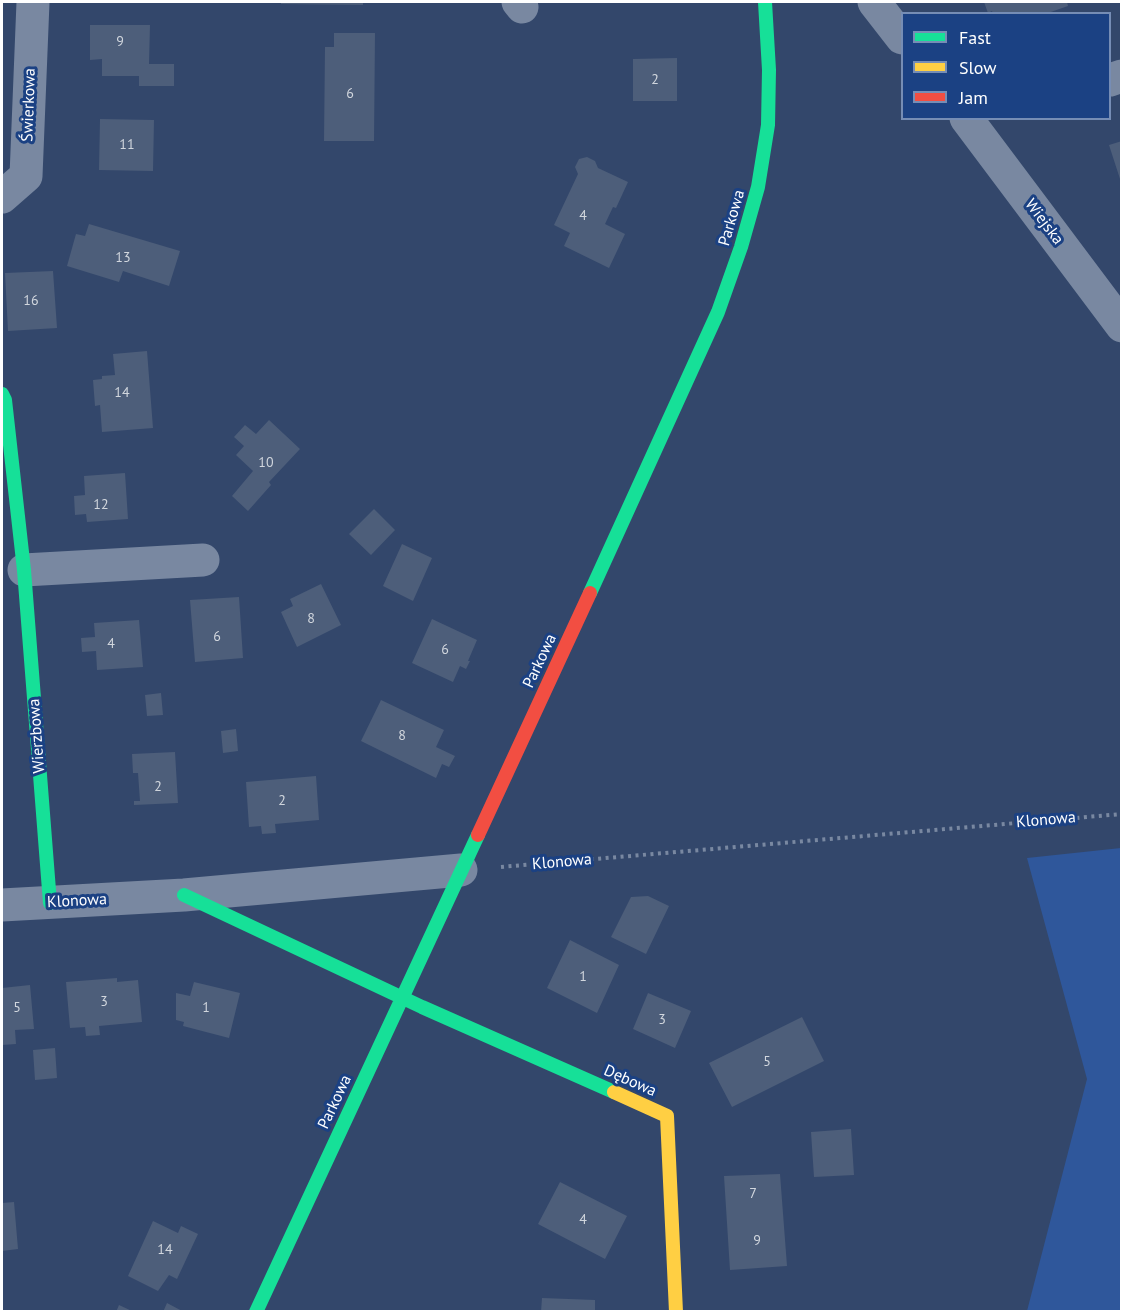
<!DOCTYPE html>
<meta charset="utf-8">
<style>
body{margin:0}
#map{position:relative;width:1123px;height:1313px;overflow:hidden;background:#33476b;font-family:"PT Sans",sans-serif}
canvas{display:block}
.frame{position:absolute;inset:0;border:3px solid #fff;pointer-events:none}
.legend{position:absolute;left:901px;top:12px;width:210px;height:108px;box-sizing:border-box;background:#1b4183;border:2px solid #768db5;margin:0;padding:8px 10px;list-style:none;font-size:18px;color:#fff}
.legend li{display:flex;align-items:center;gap:12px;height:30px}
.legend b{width:30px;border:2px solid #768db5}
</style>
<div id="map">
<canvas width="1123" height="1313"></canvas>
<div class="frame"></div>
<ul class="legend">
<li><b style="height:8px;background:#16e098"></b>Fast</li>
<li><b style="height:8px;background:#ffcf43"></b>Slow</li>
<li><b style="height:8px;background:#f24e42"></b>Jam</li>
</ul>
</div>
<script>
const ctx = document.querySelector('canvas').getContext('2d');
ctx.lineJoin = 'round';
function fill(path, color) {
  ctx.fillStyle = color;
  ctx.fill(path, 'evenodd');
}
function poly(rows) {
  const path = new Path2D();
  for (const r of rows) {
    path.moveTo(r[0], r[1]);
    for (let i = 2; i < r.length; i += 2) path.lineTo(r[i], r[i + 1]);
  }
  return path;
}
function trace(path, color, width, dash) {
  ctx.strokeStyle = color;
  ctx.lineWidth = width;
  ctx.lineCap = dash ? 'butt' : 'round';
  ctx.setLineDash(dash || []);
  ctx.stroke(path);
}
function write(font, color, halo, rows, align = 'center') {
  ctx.font = font + ' "PT Sans",sans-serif';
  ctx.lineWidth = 6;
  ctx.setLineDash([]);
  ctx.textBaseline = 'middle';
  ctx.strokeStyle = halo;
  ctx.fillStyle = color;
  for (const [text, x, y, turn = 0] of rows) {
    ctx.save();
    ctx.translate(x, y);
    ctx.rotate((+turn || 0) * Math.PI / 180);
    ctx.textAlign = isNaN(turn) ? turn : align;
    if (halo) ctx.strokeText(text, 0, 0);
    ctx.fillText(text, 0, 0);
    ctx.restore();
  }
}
fill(poly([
 [1121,848,1121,1311,1027,1311,1087,1079,1027,858]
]), '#2f579b');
fill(poly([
 [281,2,363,2,363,5,281,4],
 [984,2,1067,2,1068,6,1045,14,993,14,992,11,988,13],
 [90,25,150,25,149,64,174,64,174,86,139,86,139,76,102,76,102,59,90,60],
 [334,33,375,33,374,141,324,141,325,47,334,47],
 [677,58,677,101,633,101,633,59],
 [100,119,154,120,153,171,99,170],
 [1122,141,1122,181,1121,182,1109,145],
 [587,157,595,161,598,168,628,182,616,208,613,207,605,224,625,234,609,268,564,246,570,233,554,225,578,174,575,167,579,159],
 [89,224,180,251,169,286,123,271,119,282,67,266,76,234,85,236],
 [53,271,57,328,8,331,5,273],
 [147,351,153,428,102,432,100,405,95,406,93,380,102,379,102,376,115,375,113,354],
 [269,420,300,449,269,482,271,485,248,511,232,496,253,471,236,455,244,446,234,437,245,425,256,434],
 [125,473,128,519,87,522,86,514,75,515,74,496,85,495,84,476],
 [374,509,395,530,371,555,349,534],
 [402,544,432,558,413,601,383,586],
 [321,584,341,625,297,647,281,612,293,606,290,599],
 [239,597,243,658,195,662,190,600],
 [432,619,477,640,468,661,470,661,466,669,460,666,453,682,412,663],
 [139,620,143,667,97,670,96,651,82,652,81,638,95,637,94,623],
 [161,693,163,715,147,716,145,695],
 [381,700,444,730,436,747,455,756,449,767,442,764,436,778,361,741],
 [236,729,238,751,223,753,221,731],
 [175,752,178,803,134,805,134,801,140,801,138,773,133,773,132,754],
 [316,776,319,820,275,824,276,833,262,834,261,826,249,827,246,782],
 [648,896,669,906,646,954,611,937,631,897],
 [570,940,619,965,597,1013,547,988],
 [117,978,117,982,138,980,142,1022,99,1026,100,1035,86,1036,85,1027,70,1028,66,982],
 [194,982,240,993,229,1038,183,1026,184,1022,176,1020,176,993,190,996],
 [30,985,34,1029,15,1030,16,1044,2,1045,2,988],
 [648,993,691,1011,675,1048,633,1029],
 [802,1017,824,1061,732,1107,709,1063],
 [55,1048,57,1078,35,1080,33,1050],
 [851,1129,854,1175,814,1177,811,1132],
 [780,1174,787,1266,730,1270,724,1176],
 [560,1182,627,1216,605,1259,538,1224],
 [14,1202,18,1249,2,1251,2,1203],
 [153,1221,178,1233,181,1226,198,1234,177,1279,169,1275,158,1291,128,1276],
 [542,1298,595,1300,595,1312,541,1312],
 [167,1303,184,1312,163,1312],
 [119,1305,134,1312,116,1312]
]), '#4d5e7a');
trace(poly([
 [501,867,1122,814]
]), '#7988a1', 4, [3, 4.5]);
trace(poly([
 [518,2,522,7],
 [874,2,902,38],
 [1110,80,1122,76],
 [966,118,1122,326],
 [2,197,26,176,33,2],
 [24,570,203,560],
 [2,905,184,895,461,870]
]), '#7988a1', 33);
trace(poly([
 [2,394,5,400,24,570,50,903],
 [590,593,718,312,741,247,758,187,768,125,769,70,765,2],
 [184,895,422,1007,614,1092],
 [256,1312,478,835]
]), '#16e098', 14);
trace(poly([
 [614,1092,667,1116,676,1312]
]), '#ffcf43', 14);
trace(poly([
 [478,835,590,593]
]), '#f24e42', 14);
write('14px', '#d2d7de', null, [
 ["9",120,42],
 ["2",655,80],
 ["6",350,94],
 ["11",127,145],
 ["4",583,216],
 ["13",123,258],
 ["16",31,301],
 ["14",122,393],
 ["10",266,463],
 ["12",101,505],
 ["8",311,619],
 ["6",217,637],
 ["4",111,644],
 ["6",445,650],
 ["8",402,736],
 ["2",158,787],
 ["2",282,801],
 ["1",583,977],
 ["3",104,1002],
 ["5",17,1008],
 ["1",206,1008],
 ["3",662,1020],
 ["5",767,1062],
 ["7",753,1194],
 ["4",583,1220],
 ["9",757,1241],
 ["14",165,1250]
]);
write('16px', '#fff', '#1b4183', [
 ["Świerkowa",29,105,-88],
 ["Parkowa",732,218,-74],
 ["Wiejska",1044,222,53],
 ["Parkowa",540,661,-65],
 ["Wierzbowa",37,736,-94],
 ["Klonowa",1046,820,-5],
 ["Klonowa",562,862,-5],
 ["Klonowa",77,901,-3],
 ["Dębowa",630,1081,24],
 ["Parkowa",335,1102,-65]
]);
</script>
